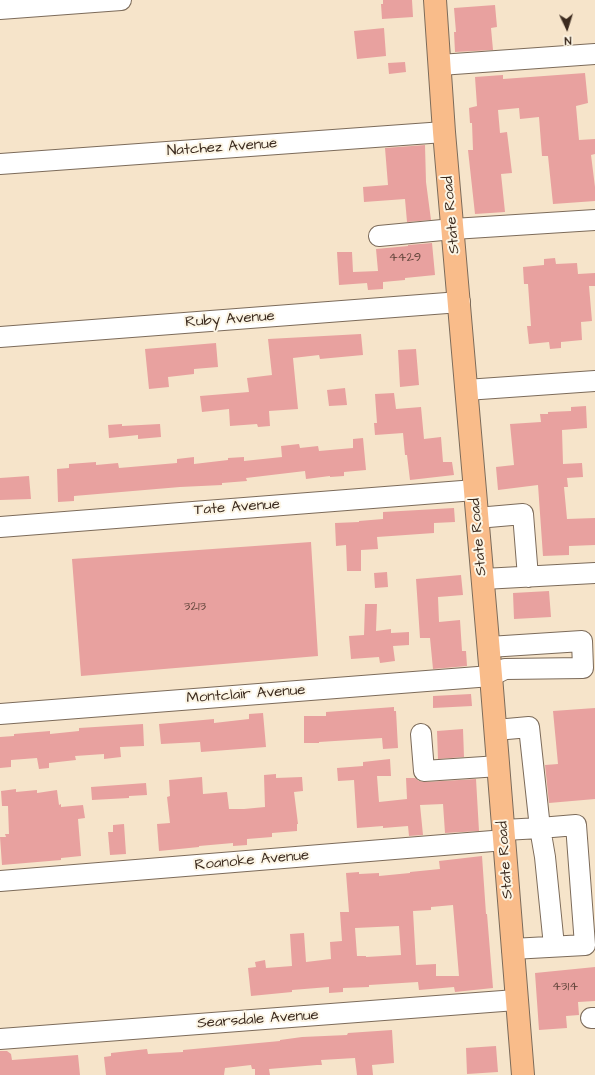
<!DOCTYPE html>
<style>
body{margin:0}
#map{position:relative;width:595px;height:1075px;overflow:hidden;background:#f6e4ca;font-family:"Architects Daughter",sans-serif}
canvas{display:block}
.north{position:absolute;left:547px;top:8px;width:40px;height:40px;-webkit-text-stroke:3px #fcf5e5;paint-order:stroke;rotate:176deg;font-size:11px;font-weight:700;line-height:16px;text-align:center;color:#3b2a1e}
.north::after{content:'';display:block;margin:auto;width:14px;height:18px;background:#3b2a1e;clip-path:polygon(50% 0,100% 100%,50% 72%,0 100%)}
</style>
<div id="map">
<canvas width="595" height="1075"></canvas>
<div class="north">N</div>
</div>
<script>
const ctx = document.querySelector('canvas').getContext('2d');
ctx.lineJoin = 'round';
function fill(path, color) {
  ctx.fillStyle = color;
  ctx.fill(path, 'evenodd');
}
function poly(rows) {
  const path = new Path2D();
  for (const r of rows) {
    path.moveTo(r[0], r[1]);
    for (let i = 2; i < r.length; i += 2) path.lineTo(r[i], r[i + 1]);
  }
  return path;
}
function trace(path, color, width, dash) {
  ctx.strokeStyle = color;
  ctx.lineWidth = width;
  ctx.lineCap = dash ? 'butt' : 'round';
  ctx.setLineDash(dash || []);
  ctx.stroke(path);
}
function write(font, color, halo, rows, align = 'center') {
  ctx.font = font + ' "Architects Daughter",sans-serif';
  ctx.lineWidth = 4;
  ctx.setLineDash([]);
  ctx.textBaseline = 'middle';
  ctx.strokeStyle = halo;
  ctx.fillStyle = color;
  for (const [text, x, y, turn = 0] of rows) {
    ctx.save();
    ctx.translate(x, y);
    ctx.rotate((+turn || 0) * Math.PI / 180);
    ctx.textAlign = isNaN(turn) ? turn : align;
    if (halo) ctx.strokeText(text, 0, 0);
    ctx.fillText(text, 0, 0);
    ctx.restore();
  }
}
fill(poly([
 [383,0,412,0,413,17,382,19,381,4,383,4],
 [495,5,497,27,491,28,493,50,455,52,454,32,456,32,454,8],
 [384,28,386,56,357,59,354,31],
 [405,62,406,72,389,74,388,63],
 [585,73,588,103,576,106,579,140,595,139,595,154,591,155,595,187,595,201,553,204,548,156,542,156,539,117,520,119,519,108,498,110,500,133,507,132,512,173,501,174,505,212,475,214,468,150,473,150,472,123,470,123,469,108,477,106,475,77,503,75,503,79],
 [425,145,426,182,431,220,407,222,405,199,364,202,363,187,388,185,385,148],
 [432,243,435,275,405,278,405,280,383,282,383,289,368,290,367,283,339,285,337,252,352,252,353,272,378,271,376,249,408,246,408,245],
 [555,258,556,264,577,263,578,274,595,273,595,286,589,286,592,321,581,322,582,340,561,342,561,348,550,349,549,342,529,344,527,326,531,326,528,284,524,284,523,267,544,265,544,259],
 [361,334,363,355,320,359,319,355,293,358,298,409,269,411,270,426,258,427,257,424,230,426,229,409,202,412,200,396,249,392,247,378,272,375,268,339],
 [216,343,218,367,194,369,194,374,168,377,169,387,149,389,145,349],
 [416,349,419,385,400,387,398,350],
 [345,388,347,405,329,406,327,390],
 [394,393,396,409,421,407,424,439,441,437,443,462,452,462,454,475,410,480,407,455,405,455,403,433,375,435,374,423,377,423,375,394],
 [586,406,587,428,562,430,563,464,582,463,583,477,567,478,568,487,564,487,567,519,595,518,595,545,569,546,569,555,543,556,538,485,498,490,496,467,514,465,510,424,541,422,540,414,548,414,548,412,571,411,571,407],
 [122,424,122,426,160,424,161,437,138,439,138,435,109,438,108,425],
 [363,438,366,470,344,472,344,476,330,477,330,476,306,479,305,471,246,478,247,481,222,483,222,485,180,487,74,496,74,501,58,502,57,469,69,468,69,464,96,462,96,465,118,463,119,468,177,463,177,459,194,457,194,464,228,460,228,458,244,457,244,461,282,457,281,446,299,444,300,448,318,446,319,451,353,448,353,439],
 [29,476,31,499,0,500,0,478],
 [454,508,455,522,434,523,434,533,377,537,378,549,361,550,361,571,347,571,346,545,336,546,335,523,359,522,359,521,383,519,383,512],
 [311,542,318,656,81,676,72,559],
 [387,572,388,587,375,588,374,573],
 [461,575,463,595,438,597,439,622,460,620,462,651,466,651,467,666,433,669,430,638,420,638,416,579],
 [549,591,551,617,514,619,513,593],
 [365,604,377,604,376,631,391,629,391,633,409,632,409,645,393,646,395,661,380,663,379,657,351,659,349,636,364,635],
 [471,694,472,706,433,708,433,696],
 [394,707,394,711,396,711,398,748,383,749,382,738,319,742,319,743,304,743,304,716,326,716,326,712],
 [595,708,595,799,549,803,545,765,558,764,553,711],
 [263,713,266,747,201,752,200,742,161,744,159,724,214,719,214,723,249,719,249,714],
 [143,724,144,746,120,747,121,757,104,759,104,754,75,756,76,760,49,763,49,768,39,769,37,758,11,760,11,767,0,768,0,737,14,736,14,734,50,731,50,734,79,731,79,728],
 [463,729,464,757,438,759,437,731],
 [390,759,391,776,377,776,379,802,407,799,406,778,415,778,419,781,425,782,476,779,479,831,445,833,443,804,420,805,423,835,409,836,408,826,383,828,383,826,357,828,354,780,338,781,337,768,363,766,363,762],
 [276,774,276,778,302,777,303,791,294,792,298,824,297,824,297,831,272,833,272,837,247,839,247,845,233,846,233,843,199,846,199,847,159,851,157,824,170,823,167,797,170,796,169,780,202,777,203,794,227,792,229,809,244,809,265,807,264,775],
 [146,783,147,795,129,796,129,798,92,800,91,787],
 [16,789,16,792,37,790,37,793,57,790,59,805,61,804,61,807,83,805,85,818,78,819,81,856,61,858,61,860,2,865,0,837,6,837,5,834,9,834,8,806,2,806,1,791],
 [124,824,126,854,110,855,108,832,113,832,113,825],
 [482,856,486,914,487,914,493,988,455,992,454,987,419,990,418,982,369,985,369,987,343,988,343,992,329,993,329,987,292,990,292,992,251,996,248,968,256,967,255,962,265,960,266,968,292,966,290,934,304,933,306,962,331,959,330,942,342,941,340,912,349,912,346,873,359,872,359,874,379,873,379,876,410,873,410,872,440,869,439,861],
 [453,905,459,976,436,976,436,964,416,965,413,911,431,910,431,907],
 [399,926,401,955,366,957,366,956,357,956,355,928],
 [595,967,595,1001,578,1002,579,1015,566,1016,567,1028,539,1030,535,973],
 [392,1030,394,1063,372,1065,373,1075,357,1075,355,1058,321,1060,322,1065,317,1065,269,1069,270,1075,255,1075,255,1069,252,1069,251,1065,225,1068,224,1075,106,1075,104,1057,111,1056,111,1053,147,1049,148,1054,183,1052,183,1050,280,1041,280,1040,302,1037,347,1035,348,1033],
 [496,1046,498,1072,467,1074,466,1048],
 [0,1051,7,1051,11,1054,12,1060,78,1055,80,1075,0,1075]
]), '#e8a19f');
const minor = poly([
 [0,9,121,0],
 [440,65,595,54],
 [0,164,444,132],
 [379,236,453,229,595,220],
 [0,337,460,302],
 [466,390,595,381],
 [477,518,523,514,528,577],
 [0,527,475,490],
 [483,579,595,573],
 [0,714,491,676,505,669,583,668,582,641,489,647],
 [496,730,529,727,540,828,576,825,585,945,512,949],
 [421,734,424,771,499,766],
 [504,830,540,828,545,857,554,946],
 [0,881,505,840],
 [591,1018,595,1018],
 [0,1039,516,1000]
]);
const major = poly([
 [435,0,444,132,491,676,523,1075]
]);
trace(minor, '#7c6b5a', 22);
trace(major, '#7c6b5a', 24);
trace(minor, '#fff', 20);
trace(major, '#f9bc8a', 22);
write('13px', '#66483e', null, [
 ["4429",405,258],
 ["3213",195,607],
 ["4314",565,987]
]);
write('15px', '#3b2a1e', '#fcf5e5', [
 ["Natchez Avenue",222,148,-4],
 ["State Road",452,215,-95],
 ["Ruby Avenue",230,320,-4],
 ["Tate Avenue",237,508,-4],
 ["State Road",479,537,-95],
 ["Montclair Avenue",246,695,-4],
 ["State Road",506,860,-94],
 ["Roanoke Avenue",252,861,-5],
 ["Searsdale Avenue",258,1020,-4]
]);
</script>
